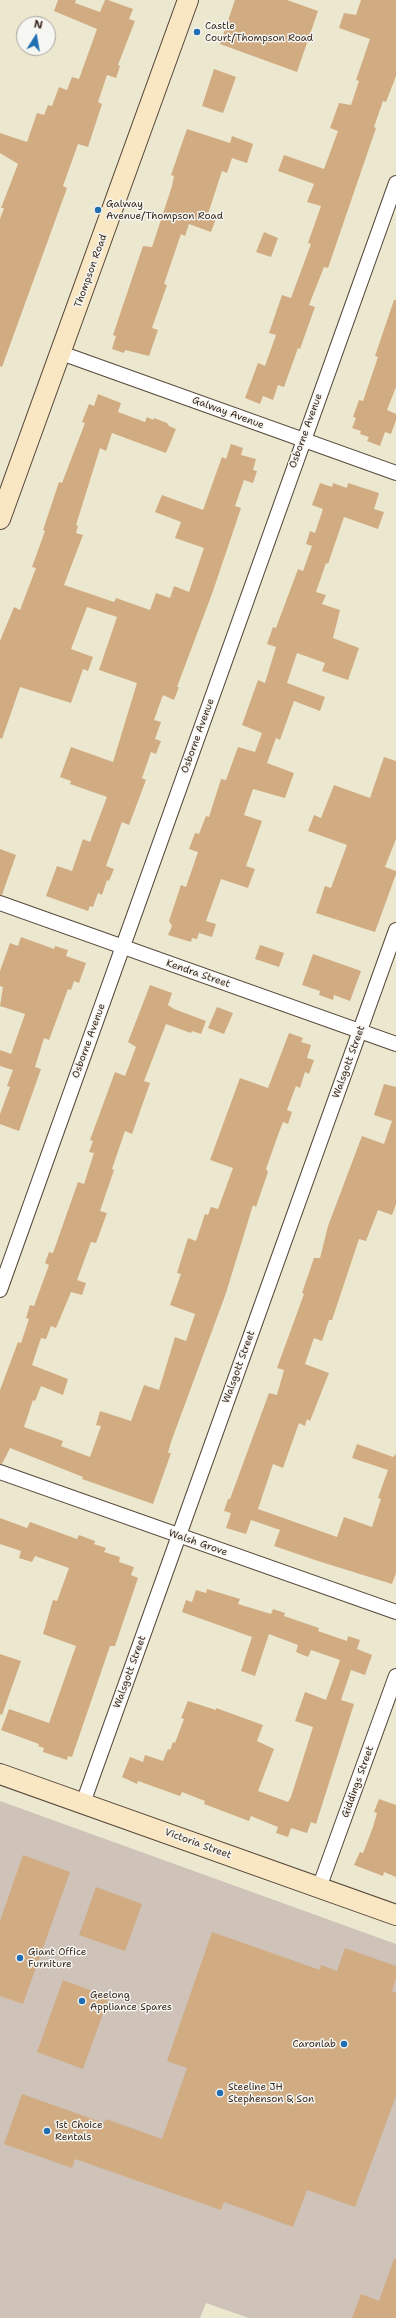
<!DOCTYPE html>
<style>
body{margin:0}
#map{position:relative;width:396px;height:2318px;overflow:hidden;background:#ece8cf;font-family:"Shantell Sans",sans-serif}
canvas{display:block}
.north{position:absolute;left:16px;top:16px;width:40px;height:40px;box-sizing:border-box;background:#f6f6f2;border:1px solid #aba49d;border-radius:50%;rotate:11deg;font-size:11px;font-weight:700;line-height:16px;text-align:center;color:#3b2a1e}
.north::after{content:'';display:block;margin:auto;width:14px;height:18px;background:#1f6fb2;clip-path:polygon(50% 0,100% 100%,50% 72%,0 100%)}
</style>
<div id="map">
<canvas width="396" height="2318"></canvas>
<div class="north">N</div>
</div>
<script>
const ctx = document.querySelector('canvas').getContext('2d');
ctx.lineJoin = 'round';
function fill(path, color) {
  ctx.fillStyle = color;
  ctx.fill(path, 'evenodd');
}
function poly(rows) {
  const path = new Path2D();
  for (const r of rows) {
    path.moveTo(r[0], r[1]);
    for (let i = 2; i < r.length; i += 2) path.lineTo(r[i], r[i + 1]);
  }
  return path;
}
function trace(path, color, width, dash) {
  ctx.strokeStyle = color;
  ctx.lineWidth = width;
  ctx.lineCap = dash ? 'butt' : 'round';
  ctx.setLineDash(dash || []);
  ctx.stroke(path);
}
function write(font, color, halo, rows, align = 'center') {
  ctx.font = font + ' "Shantell Sans",sans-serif';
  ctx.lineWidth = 3;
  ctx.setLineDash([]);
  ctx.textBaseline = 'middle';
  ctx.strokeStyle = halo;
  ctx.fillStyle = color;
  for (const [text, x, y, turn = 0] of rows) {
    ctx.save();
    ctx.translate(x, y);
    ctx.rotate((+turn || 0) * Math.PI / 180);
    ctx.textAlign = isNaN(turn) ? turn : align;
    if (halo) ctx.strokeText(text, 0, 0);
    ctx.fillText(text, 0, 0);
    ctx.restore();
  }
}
fill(poly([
 [0,1801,396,1944,396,2318,249,2318,206,2303,200,2318,0,2318]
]), '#cec2b9');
fill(poly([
 [58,0,76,0,75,3,100,12,105,0,108,0,133,9,129,19,135,21,118,65,120,66,116,78,107,75,98,102,102,104,88,147,78,144,63,186,67,188,2,367,0,366,0,219,4,208,1,208,18,164,0,153,0,133,27,142,37,113,44,115,48,105,52,106,59,87,67,90,72,77,79,79,97,29,54,11],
 [235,0,287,0,318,11,297,72,220,44],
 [361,0,396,0,396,76,386,102,383,101,374,127,376,128,328,268,324,267,309,305,315,307,300,349,298,348,284,387,278,385,273,400,263,396,260,404,245,398,258,363,265,366,276,335,269,333,282,295,291,298,311,244,308,243,321,206,307,202,314,184,278,171,284,155,324,169,338,131,330,128,334,117,339,103,351,105,359,81,356,80,370,39,339,28,344,13,356,15],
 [214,69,236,77,223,113,202,106],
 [187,129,230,143,232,136,253,144,247,163,232,158,227,173,222,171,208,214,217,216,211,232,189,224,185,236,181,234,164,284,167,285,152,328,158,330,149,356,125,350,124,353,112,349,116,336,113,335,143,246,152,247,172,186,174,176,171,175],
 [264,232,278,238,271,257,256,252],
 [394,300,396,300,396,387,387,410,396,414,396,420,391,434,385,432,380,446,367,441,369,437,360,434,361,431,352,428,356,418,353,417,359,400,363,401,378,357,375,356],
 [98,394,121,403,118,412,145,422,147,417,153,420,154,418,167,423,169,426,176,429,166,453,112,433,106,451,100,448,76,525,78,526,76,533,83,535,64,585,114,602,116,598,150,610,156,593,170,598,174,586,189,592,204,548,175,538,181,522,155,512,162,495,203,510,222,457,226,459,231,444,243,448,241,455,256,459,253,470,257,471,253,483,244,480,235,506,241,508,213,591,177,687,179,687,174,700,163,695,154,720,161,722,155,739,161,741,156,754,151,752,142,778,146,780,129,825,122,822,106,866,114,869,109,881,107,880,102,895,98,893,93,907,90,906,88,911,46,896,57,866,72,871,83,839,90,842,107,797,70,784,71,781,60,777,71,747,113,762,137,683,99,670,117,617,87,607,71,649,93,657,88,671,83,669,71,703,20,687,2,739,0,738,0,641,14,607,20,610,36,568,32,567,45,531,43,530,59,482,62,483,85,423,82,422,89,404,94,406],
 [320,483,332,487,333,483,347,488,348,483,379,493,374,509,384,512,378,529,344,517,328,564,326,563,316,592,326,595,322,604,340,610,333,638,359,648,348,680,322,671,325,663,297,653,287,683,325,697,320,711,294,701,280,740,276,738,267,763,294,773,285,798,253,789,244,815,262,821,246,866,255,869,248,888,221,879,206,921,216,924,212,937,199,933,197,939,192,938,191,942,168,935,172,926,169,921,181,885,186,887,198,852,189,849,195,833,199,834,206,816,209,817,221,779,226,780,238,747,255,752,262,733,242,725,258,680,265,683,276,647,267,644,273,627,276,628,298,569,303,571,312,546,306,544,310,531,315,533,323,509,312,505],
 [384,757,396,761,396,839,385,867,396,871,396,874,375,932,316,913,325,886,331,888,347,845,308,831,314,815,321,818,334,785,370,798],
 [0,849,16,855,2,895,0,895],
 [21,937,54,949,55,946,68,950,66,956,86,963,79,983,74,981,71,990,68,989,49,1040,44,1038,35,1067,41,1069,19,1131,0,1124,0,1114,10,1087,7,1086,13,1070,0,1066,0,1050,11,1054,25,1014,0,1006,3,987,0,986,0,971,10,943,18,946],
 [260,945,284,953,279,967,255,959],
 [313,954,361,971,350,1001,334,995,333,1000,319,995,320,991,302,985],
 [150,985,172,993,168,1005,174,1009,206,1021,201,1034,192,1031,191,1033,166,1024,144,1081,150,1083,132,1134,125,1131,112,1169,114,1170,100,1211,107,1213,96,1243,91,1242,77,1280,86,1283,82,1295,71,1292,56,1328,51,1326,46,1339,41,1338,32,1365,68,1379,63,1395,41,1386,35,1401,33,1400,24,1427,63,1441,61,1446,90,1457,101,1426,96,1425,100,1411,131,1421,144,1385,159,1390,175,1337,186,1341,195,1314,170,1305,181,1274,177,1273,188,1238,196,1241,205,1214,208,1215,211,1207,218,1209,233,1168,210,1160,240,1078,268,1088,289,1033,303,1038,301,1042,311,1045,307,1058,314,1060,309,1074,305,1072,300,1088,296,1086,287,1110,292,1112,288,1124,283,1122,278,1135,266,1169,268,1172,256,1207,253,1205,226,1293,171,1442,168,1453,171,1453,153,1504,82,1479,83,1477,10,1448,2,1464,0,1464,0,1390,18,1342,21,1343,29,1319,26,1318,30,1305,34,1306,49,1265,45,1263,49,1252,53,1253,78,1182,84,1184,94,1153,89,1152,93,1141,90,1140,115,1072,125,1076,136,1047,128,1042],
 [217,1007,233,1013,224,1034,208,1028],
 [384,1084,396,1087,396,1204,392,1215,378,1210,366,1241,359,1239,332,1320,329,1320,322,1341,314,1338,305,1364,329,1373,310,1421,307,1419,305,1426,299,1423,283,1468,273,1464,258,1509,337,1537,344,1517,372,1527,381,1499,378,1498,388,1470,352,1458,357,1444,393,1457,396,1454,396,1573,392,1584,318,1561,274,1546,280,1530,251,1520,246,1534,226,1528,231,1513,224,1511,228,1499,230,1499,269,1393,277,1395,284,1370,277,1368,304,1294,302,1293,314,1258,320,1258,328,1226,362,1136,384,1144,392,1121,374,1115],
 [0,1518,27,1528,30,1522,77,1539,79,1535,95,1541,94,1544,106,1548,104,1552,120,1557,119,1562,134,1567,131,1575,138,1578,115,1646,110,1646,72,1757,68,1756,67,1760,43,1752,44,1748,38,1746,39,1744,1,1730,9,1709,49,1723,76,1646,43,1634,53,1600,57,1601,69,1568,35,1556,32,1562,19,1558,21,1551,0,1544],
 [207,1589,240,1599,238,1604,271,1614,273,1609,285,1613,284,1616,319,1628,318,1631,347,1641,348,1636,360,1640,357,1649,372,1655,365,1675,351,1670,341,1700,354,1704,316,1824,311,1822,307,1833,291,1828,288,1837,276,1833,278,1827,251,1816,249,1821,204,1804,205,1801,182,1792,180,1796,138,1781,137,1784,122,1777,130,1757,143,1762,145,1755,163,1761,168,1749,170,1750,173,1742,175,1743,184,1719,181,1718,188,1701,216,1710,216,1708,263,1725,257,1741,274,1749,258,1791,288,1802,291,1797,313,1727,295,1721,305,1692,326,1700,340,1660,311,1650,308,1657,296,1652,298,1645,269,1634,255,1676,241,1671,252,1637,182,1612,186,1600,192,1602,196,1590,206,1593],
 [0,1654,21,1661,2,1715,0,1714],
 [379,1799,396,1805,396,1877,384,1872,383,1876,354,1865,360,1852,363,1853,373,1827,377,1813,374,1812],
 [23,1855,70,1872,23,2004,0,1996,0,1921],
 [96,1887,142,1904,125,1951,79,1935],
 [212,1932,320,1970,321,1965,337,1971,345,1948,396,1966,396,1979,392,1991,396,1993,396,2096,355,2207,307,2190,293,2227,224,2202,221,2210,75,2159,72,2168,4,2144,22,2094,104,2123,106,2119,162,2139,187,2068,167,2061],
 [63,1980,109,1997,83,2069,37,2052],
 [394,2259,396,2259,396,2318,352,2318,361,2294,379,2301]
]), '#d1ac82');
const street = poly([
 [61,353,396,473],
 [0,903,396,1044],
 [0,1290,396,183],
 [0,1472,396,1612],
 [83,1803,396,930],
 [319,1888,396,1676]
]);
const secondary = poly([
 [0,519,188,0],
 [0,1774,396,1915]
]);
trace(street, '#564639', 16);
trace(secondary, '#564639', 22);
trace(street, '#fff', 14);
trace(secondary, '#f9e7c3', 20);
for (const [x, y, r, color] of [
 [197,32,4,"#1f6fb2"],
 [98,210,4,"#1f6fb2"],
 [20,1958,4,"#1f6fb2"],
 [82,2001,4,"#1f6fb2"],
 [344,2044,4,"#1f6fb2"],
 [220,2093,4,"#1f6fb2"],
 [47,2131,4,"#1f6fb2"]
]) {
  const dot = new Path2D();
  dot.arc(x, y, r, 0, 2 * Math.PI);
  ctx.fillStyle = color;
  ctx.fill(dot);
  trace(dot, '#f6f6f2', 1.5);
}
write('10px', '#3b2a1e', '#f6f6f2', [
 ["Castle",205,26],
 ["Court/Thompson Road",205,38],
 ["Galway",106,204],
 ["Avenue/Thompson Road",106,216],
 ["Giant Office",28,1952],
 ["Furniture",28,1964],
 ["Geelong",90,1995],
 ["Appliance Spares",90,2007],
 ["Caronlab",336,2044,"right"],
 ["Steeline JH",228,2087],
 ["Stephenson & Son",228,2099],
 ["1st Choice",55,2125],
 ["Rentals",55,2137]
], 'left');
write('10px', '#3b2a1e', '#f6f6f2', [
 ["Thompson Road",91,271,-70],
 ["Galway Avenue",228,413,20],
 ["Osborne Avenue",306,431,-70],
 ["Osborne Avenue",198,736,-70],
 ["Kendra Street",198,974,19],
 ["Osborne Avenue",89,1041,-70],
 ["Walsgott Street",349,1062,-70],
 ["Walsgott Street",239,1367,-70],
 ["Walsh Grove",198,1543,19],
 ["Walsgott Street",130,1672,-70],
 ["Giddings Street",358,1782,-70],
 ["Victoria Street",198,1844,20]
]);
</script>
